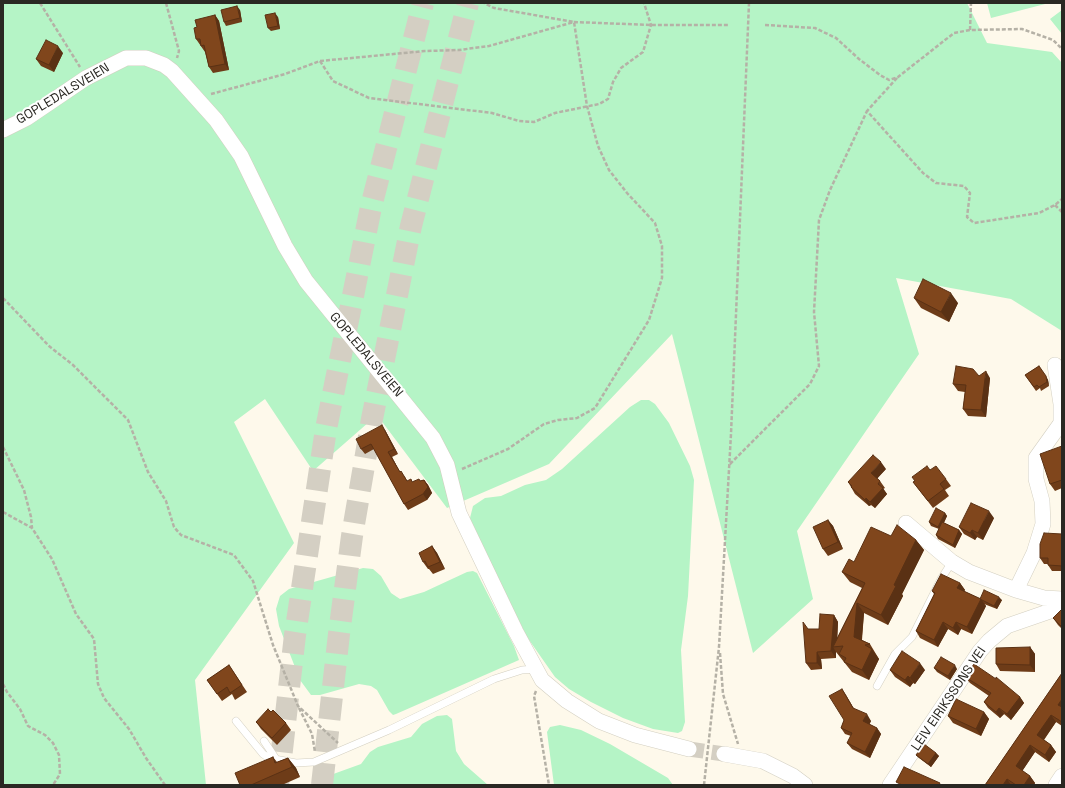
<!DOCTYPE html>
<style>
body{margin:0}
#map{position:relative;width:1065px;height:788px;overflow:hidden;background:#fef9eb;font-family:"Space Grotesk",sans-serif}
canvas{display:block}
.frame{position:absolute;inset:0;border:4px solid #2a2823;pointer-events:none}
</style>
<div id="map">
<canvas width="1065" height="788"></canvas>
<div class="frame"></div>
</div>
<script>
const ctx = document.querySelector('canvas').getContext('2d');
ctx.lineJoin = 'round';
function fill(path, color) {
  ctx.fillStyle = color;
  ctx.fill(path, 'evenodd');
}
function poly(rows) {
  const path = new Path2D();
  for (const r of rows) {
    path.moveTo(r[0], r[1]);
    for (let i = 2; i < r.length; i += 2) path.lineTo(r[i], r[i + 1]);
  }
  return path;
}
function trace(path, color, width, dash) {
  ctx.strokeStyle = color;
  ctx.lineWidth = width;
  ctx.lineCap = dash ? 'butt' : 'round';
  ctx.setLineDash(dash || []);
  ctx.stroke(path);
}
function write(font, color, halo, rows, align = 'center') {
  ctx.font = font + ' "Space Grotesk",sans-serif';
  ctx.lineWidth = 4;
  ctx.setLineDash([]);
  ctx.textBaseline = 'middle';
  ctx.strokeStyle = halo;
  ctx.fillStyle = color;
  for (const [text, x, y, turn = 0] of rows) {
    ctx.save();
    ctx.translate(x, y);
    ctx.rotate((+turn || 0) * Math.PI / 180);
    ctx.textAlign = isNaN(turn) ? turn : align;
    if (halo) ctx.strokeText(text, 0, 0);
    ctx.fillText(text, 0, 0);
    ctx.restore();
  }
}
fill(poly([
 [3,3,967,3,987,43,1052,52,1062,63,1062,331,1011,299,896,278,919,354,797,531,813,599,753,653,672,334,549,464,447,508,377,415,313,471,265,399,234,422,294,543,195,680,206,785,3,785],
 [987,3,1049,3,991,18],
 [1062,10,1062,34,1050,19],
 [641,400,649,400,655,404,669,423,690,466,694,480,688,596,681,650,685,722,682,731,678,733,653,729,623,718,591,702,569,689,555,677,527,637,505,595,472,526,470,518,473,506,485,498,501,496,525,485,546,480,562,469,630,407],
 [363,568,373,569,381,576,391,593,400,599,424,592,467,572,473,571,477,573,514,646,519,660,396,714,393,715,389,711,377,690,371,686,359,684,320,695,311,695,300,680,279,626,276,609,280,596,289,589],
 [447,715,452,719,456,751,464,764,488,785,322,785,325,777,361,764,370,752,378,747,411,737,422,724,437,716],
 [560,725,581,730,610,744,668,778,673,785,554,785,547,732,550,727]
]), '#b5f4c6');
trace(poly([
 [689,749,724,754]
]), '#d4cfc3', 15, [15, 8]);
trace(poly([
 [278,785,295,635,326,429,371,207,423,3],
 [322,785,339,634,352,536,372,419,411,226,468,3]
]), '#d4cfc3', 22, [22, 11]);
const service = poly([
 [877,686,895,654,912,637,941,579,952,562],
 [236,721,263,754,269,758,296,763,314,762,389,730,494,679,522,670,536,669],
 [264,741,276,759]
]);
const minor = poly([
 [3,130,27,118,86,78,126,58,146,58,164,65,172,71,216,120,241,156,285,246,306,281,433,438,447,465,459,513,516,632,542,680,567,701,599,721,635,735,689,749],
 [906,523,952,562,969,572,1016,590,1044,598,1062,599],
 [1016,590,1034,553,1043,524,1042,501,1036,479,1036,458,1061,423,1061,404,1055,365],
 [724,754,763,761,793,776,805,785],
 [890,785,980,651,989,641,1007,626,1062,607],
 [1056,785,1062,776]
]);
trace(service, '#d3cfc1', 8);
trace(minor, '#d3cfc1', 16);
trace(poly([
 [40,3,80,67],
 [166,3,179,51,177,58],
 [765,25,815,28,836,38,859,59,880,75,889,80,898,77,954,33,970,30,1022,29,1053,40,1062,49],
 [970,30,971,3],
 [320,61,333,81,369,98,492,113,519,121,534,122,555,113,599,104,608,99,613,82,621,68,643,52,651,25,644,3],
 [897,78,867,111,923,173,936,183,964,186,970,193,967,217,974,223,1039,213,1055,205,1062,199],
 [211,94,285,74,320,61,425,51,459,50,489,46,574,22,651,25,729,25],
 [1055,205,1062,212],
 [3,298,49,346,73,365,128,420,148,472,166,501,174,527,181,535,234,555,253,581,273,645,298,706,338,743],
 [3,447,24,490,31,517,32,528],
 [730,464,810,384,819,366,814,312,819,220,830,190,867,111],
 [462,469,508,449,544,424,558,420,577,418,595,408,649,320,662,278,662,246,655,223,627,193,609,170,598,146,587,106,574,22,494,8,484,3],
 [3,512,32,528,52,559,76,614,94,639,98,684,104,698,129,729,146,758,165,785],
 [720,653,723,694,738,744],
 [3,684,7,692,20,709,28,726,45,735,53,743,59,755,60,774,53,785],
 [536,691,534,696,549,785],
 [299,708,312,734,315,752],
 [704,785,719,647,731,434,749,3]
]), '#b5b1a6', 2.5, [4, 2]);
trace(service, '#fff', 7);
trace(minor, '#fff', 15);
fill(poly([
 [240,10,242,22,226,26,224,22],
 [215,15,219,21,229,70,213,73,209,67,205,52,196,39,197,27],
 [278,17,280,29,271,31,268,28],
 [63,53,54,72,41,66,36,59],
 [914,298,958,303,949,322,921,308],
 [1039,366,1048,380,1049,386,1041,391,1040,388,1036,391,1025,375],
 [990,378,986,417,968,416,963,409,965,392,958,391,953,384],
 [385,430,398,454,392,457,400,472,405,477,407,481,413,482,424,480,428,485,432,493,427,500,408,510,404,504,374,449,365,454,361,449],
 [1062,446,1062,488,1055,491,1050,484],
 [886,469,877,478,880,481,885,488,883,489,887,494,875,508,871,505,869,506,855,494,851,487,848,482],
 [930,470,946,479,951,486,945,490,949,496,933,508,913,482],
 [945,513,947,516,944,523,959,530,962,534,955,548,938,539,936,535,939,529,931,526,929,522],
 [994,518,983,540,977,537,975,540,964,534,959,527],
 [828,520,833,526,843,549,828,556,823,549],
 [1062,534,1062,571,1052,571,1048,565,1048,564,1044,564,1040,558],
 [891,536,916,540,924,550,902,594,903,596,888,625,864,613,862,640,870,644,879,659,869,680,852,672,836,652,836,658,821,659,822,669,811,670,806,663,808,629,819,629,834,615,838,622,837,638,862,588,850,582,842,572,854,562],
 [432,546,437,553,445,569,433,574,429,569,428,569,423,562],
 [960,583,965,590,964,591,980,599,1002,600,997,609,984,604,986,606,972,634,961,629,958,635,948,629,938,647,920,638,916,631,934,594,932,591],
 [1062,609,1062,629,1058,625,1053,618],
 [1030,647,1035,654,1035,672,1000,671,996,664],
 [229,665,247,692,235,700,232,694,222,701,207,680],
 [934,668,957,669,950,680,937,672],
 [890,670,925,670,915,684,913,683,910,687,895,677],
 [1062,673,1062,726,1056,722,1044,740,1051,745,1056,752,1049,762,1035,752,1022,771,1030,776,1035,783,1034,785,985,785],
 [965,677,1020,697,1024,703,1011,720,1004,714,1000,718,988,708,984,702,989,696,970,683],
 [842,689,854,709,871,721,869,724,877,728,881,734,870,758,852,749,847,743,851,736,845,734,841,728,844,720],
 [271,712,286,723,291,730,277,745,261,729,256,722],
 [984,712,989,719,981,736,953,723,948,716],
 [936,753,939,756,931,767,919,758,916,755],
 [273,757,277,762,288,758,296,768,300,777,282,785,240,785]
]), '#6e3c18');
fill(poly([
 [237,6,240,10,242,22,240,18],
 [275,13,278,17,280,29,278,26],
 [215,15,219,21,229,70,225,64],
 [58,46,63,53,54,72,49,65],
 [951,293,958,303,949,322,941,312],
 [986,371,990,378,986,417,981,410],
 [1046,376,1048,380,1049,386,1047,382],
 [382,425,385,430,398,454,394,449],
 [388,452,392,457,403,478,400,472],
 [881,462,886,469,876,480,871,473],
 [424,480,428,485,432,493,427,500,423,494],
 [883,488,887,494,875,508,870,502],
 [866,498,871,505,869,506,865,500],
 [989,511,994,518,983,540,978,533],
 [945,513,947,516,940,530,938,527],
 [828,520,833,526,843,549,838,542],
 [959,530,962,534,955,548,953,545],
 [972,530,977,537,975,540,970,533],
 [916,540,924,550,902,594,903,596,888,625,881,615,894,585],
 [432,546,437,553,445,569,440,562],
 [960,583,965,590,962,595,957,588],
 [999,597,1002,600,997,609,994,606],
 [981,599,986,606,972,634,967,627],
 [857,603,864,613,861,647,854,637],
 [834,615,838,622,837,647,833,647,836,652,836,658,831,651],
 [943,622,948,629,938,647,934,640],
 [956,622,961,629,958,635,953,628],
 [1030,647,1035,654,1035,672,1030,665],
 [872,649,879,659,869,680,862,670],
 [817,652,821,659,822,669,817,663],
 [920,663,925,670,915,684,910,678],
 [955,665,957,669,950,680,948,676],
 [908,676,913,683,910,687,905,680],
 [842,689,846,695,857,714,853,708],
 [1020,697,1024,703,1011,720,1007,714],
 [1062,699,1062,710,1058,705],
 [999,708,1004,714,1000,718,996,712],
 [984,712,989,719,981,736,976,729],
 [867,714,871,721,868,728,863,721],
 [1051,715,1056,722,1042,742,1037,735],
 [877,728,881,734,870,758,865,752],
 [1030,745,1035,752,1021,773,1016,766],
 [1051,745,1056,752,1049,762,1045,755],
 [936,753,939,756,931,767,928,764],
 [288,758,296,768,300,777,292,767],
 [1030,776,1035,783,1034,785,1024,785],
 [1007,779,1011,785,1003,785]
]), '#5a3114');
const building = poly([
 [237,6,240,18,224,22,221,10,237,6],
 [275,13,278,26,268,28,265,15,275,13],
 [215,15,225,64,209,67,204,45,201,46,200,39,196,39,194,28,197,27,195,20,215,15],
 [46,40,58,46,49,65,36,59,46,40],
 [923,279,951,293,941,312,914,298,923,279],
 [956,366,973,369,979,376,986,371,981,410,963,409,966,385,953,384,956,366],
 [1039,366,1046,376,1047,382,1039,387,1037,385,1034,387,1025,375,1039,366],
 [382,425,394,449,388,452,400,472,401,471,407,481,411,479,412,482,419,479,420,481,424,480,428,487,423,494,404,504,371,444,361,449,356,439,382,425],
 [1062,446,1062,480,1050,484,1040,454,1062,446],
 [873,455,881,462,871,473,880,481,878,484,883,488,870,502,866,498,865,500,851,487,852,486,848,482,873,455],
 [927,466,930,470,936,466,946,479,940,484,944,489,928,501,913,482,915,481,912,477,927,466],
 [971,503,989,511,978,533,972,530,970,533,959,527,971,503],
 [936,508,945,513,938,527,929,522,936,508],
 [828,520,838,542,823,549,813,527,828,520],
 [942,522,959,530,953,545,936,535,942,522],
 [897,525,916,540,894,585,896,586,881,615,857,603,854,637,870,644,865,645,872,649,862,670,844,662,846,658,839,654,843,646,833,647,865,583,842,572,849,559,854,562,871,527,891,536,897,525],
 [1044,533,1062,534,1062,566,1048,565,1048,558,1040,558,1040,544,1044,533],
 [432,546,440,562,428,567,425,561,423,562,419,553,432,546],
 [941,574,960,583,957,588,981,599,967,627,956,622,953,628,943,622,934,640,916,631,935,593,932,591,941,574],
 [984,590,999,597,994,606,980,599,984,590],
 [1062,609,1062,627,1053,618,1062,609],
 [820,614,834,615,831,651,817,652,817,663,806,663,803,622,808,629,819,629,820,614],
 [1030,647,1030,665,996,664,996,648,1030,647],
 [902,651,920,663,910,678,908,676,905,680,890,670,902,651],
 [941,657,955,665,948,676,934,668,941,657],
 [974,664,996,679,996,677,1020,697,1007,714,999,708,996,712,984,702,991,693,965,677,974,664],
 [229,665,242,685,230,693,227,687,217,694,207,680,229,665],
 [1062,673,1062,699,1058,705,1062,707,1062,722,1051,715,1037,735,1051,745,1045,755,1030,745,1016,766,1030,776,1024,785,1016,785,1007,779,1003,785,985,785,1062,673],
 [842,689,853,708,867,714,863,721,877,728,865,752,847,743,852,733,841,728,844,720,829,696,842,689],
 [956,699,984,712,976,729,948,716,956,699],
 [268,709,271,712,273,710,286,723,272,738,256,722,268,709],
 [924,744,936,753,928,764,916,755,924,744],
 [273,757,275,763,288,758,292,767,251,785,240,785,235,773,273,757],
 [904,767,940,783,939,785,902,785,896,782,904,767]
]);
fill(building, '#80461c');
trace(building, '#5a3114', 1);
write('13px', '#2a2823', '#fff', [
 ["GOPLEDALSVEIEN",63,94,-31],
 ["GOPLEDALSVEIEN",366,355,50],
 ["LEIV EIRIKSSONS VEI",949,699,-56]
]);
</script>
